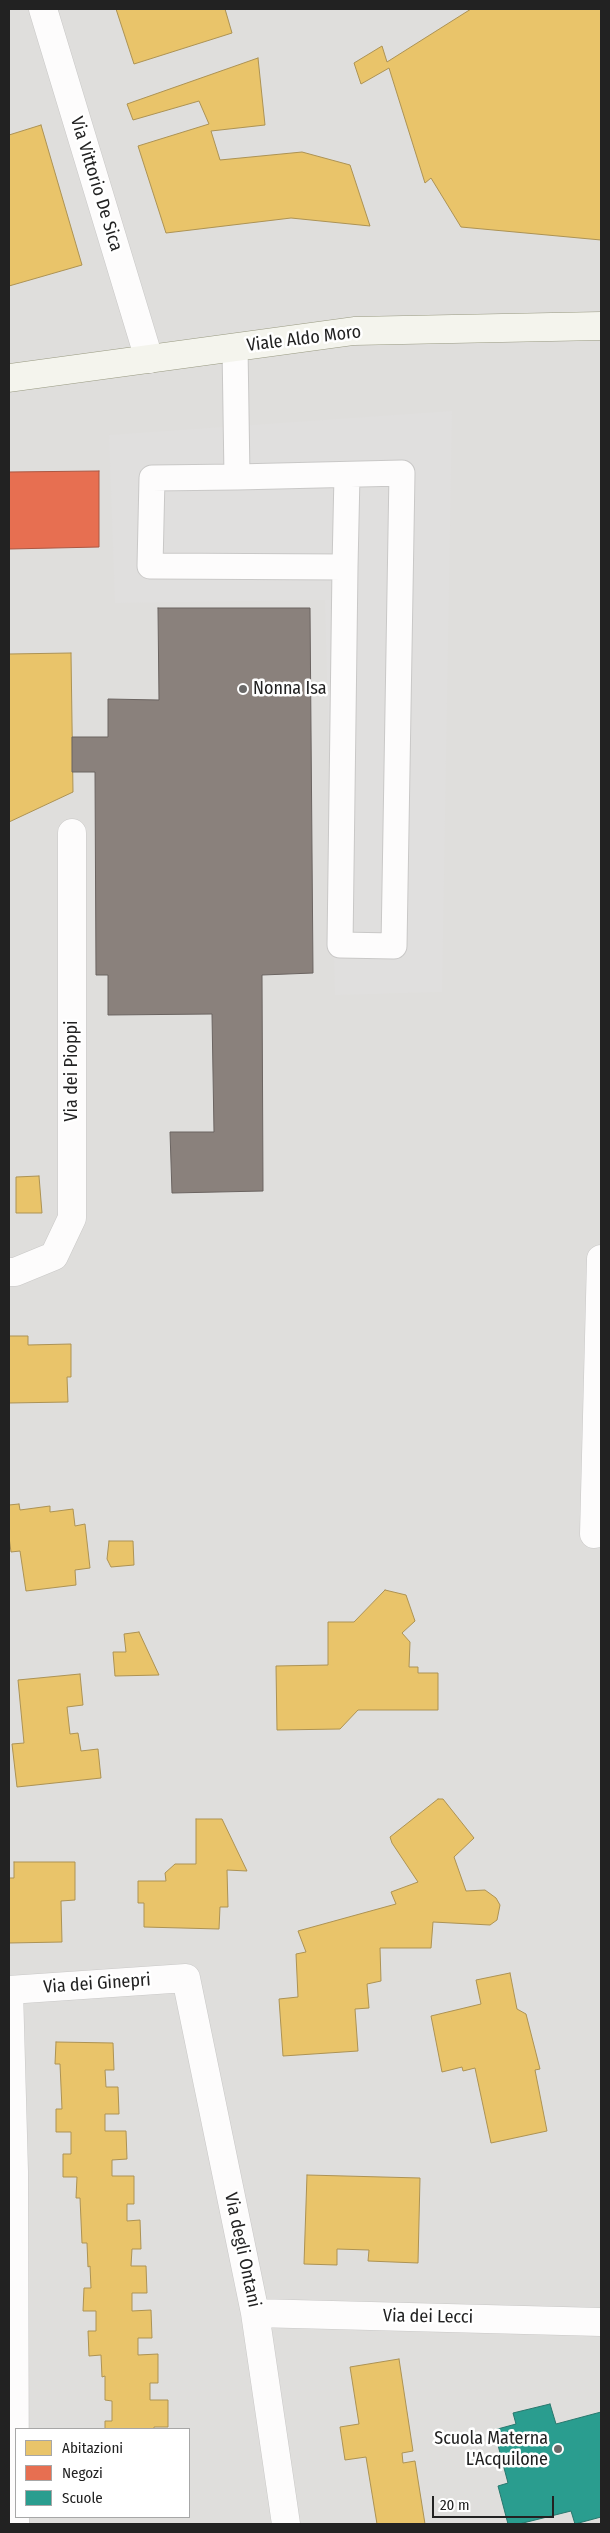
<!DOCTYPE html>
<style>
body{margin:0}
#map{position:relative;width:610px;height:2533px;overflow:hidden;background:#f0eeeb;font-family:"Fira Sans Condensed",sans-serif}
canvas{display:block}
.frame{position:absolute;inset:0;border:10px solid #222;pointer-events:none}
.legend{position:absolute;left:15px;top:2428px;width:175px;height:90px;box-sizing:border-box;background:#fff;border:1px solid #a7a7a7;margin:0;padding:6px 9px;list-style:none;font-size:15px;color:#222}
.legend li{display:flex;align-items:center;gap:10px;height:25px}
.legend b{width:25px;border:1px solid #a7a7a7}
.scale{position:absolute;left:432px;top:2496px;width:122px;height:22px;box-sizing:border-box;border:2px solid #222;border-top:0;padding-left:6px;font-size:15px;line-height:18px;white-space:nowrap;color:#222;-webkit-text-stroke:4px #fff;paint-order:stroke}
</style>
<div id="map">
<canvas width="610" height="2533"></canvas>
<div class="frame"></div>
<ul class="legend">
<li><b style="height:14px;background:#e9c46a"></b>Abitazioni</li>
<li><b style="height:14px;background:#e76f51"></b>Negozi</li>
<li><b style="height:14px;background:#2a9d8f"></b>Scuole</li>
</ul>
<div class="scale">20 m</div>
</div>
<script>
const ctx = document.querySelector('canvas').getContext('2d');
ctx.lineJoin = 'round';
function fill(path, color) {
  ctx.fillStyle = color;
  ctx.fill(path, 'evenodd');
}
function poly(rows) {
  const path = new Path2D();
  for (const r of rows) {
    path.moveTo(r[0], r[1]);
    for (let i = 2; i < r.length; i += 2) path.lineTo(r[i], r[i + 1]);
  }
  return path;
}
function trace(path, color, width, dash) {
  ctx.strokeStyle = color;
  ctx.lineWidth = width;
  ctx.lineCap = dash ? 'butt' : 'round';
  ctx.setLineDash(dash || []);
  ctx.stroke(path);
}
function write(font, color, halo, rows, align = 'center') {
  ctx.font = font + ' "Fira Sans Condensed",sans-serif';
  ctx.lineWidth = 5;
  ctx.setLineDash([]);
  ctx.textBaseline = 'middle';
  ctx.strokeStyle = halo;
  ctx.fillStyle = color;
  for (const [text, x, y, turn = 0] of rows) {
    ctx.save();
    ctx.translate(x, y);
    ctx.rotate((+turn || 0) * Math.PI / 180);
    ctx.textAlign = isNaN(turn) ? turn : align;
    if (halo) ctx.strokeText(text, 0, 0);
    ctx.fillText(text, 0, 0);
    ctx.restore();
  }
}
fill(poly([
 [9,9,601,9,601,2524,9,2524],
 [16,2429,189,2429,189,2517,16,2517]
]), '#dfdedc');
fill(poly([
 [452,411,442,992,335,995,325,600,115,603,109,435]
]), '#e0dfde');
const homes = poly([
 [116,9,225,9,232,33,134,64,116,9],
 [471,9,601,9,601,240,461,227,431,178,425,183,389,68,361,84,354,63,382,46,387,62,471,9],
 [258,58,265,125,211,131,220,160,302,152,350,165,370,226,291,218,166,233,138,146,209,124,199,101,133,120,127,104,258,58],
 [41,125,82,265,9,286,9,135,41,125],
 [71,653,73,792,9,822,9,654,71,653],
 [39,1176,42,1213,16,1213,16,1177,39,1176],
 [9,1336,28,1336,28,1345,71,1344,71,1377,67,1377,68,1402,9,1403,9,1336],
 [19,1504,20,1510,50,1506,50,1512,73,1509,75,1526,85,1524,90,1568,75,1570,76,1585,26,1591,20,1551,11,1552,9,1537,9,1505,19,1504],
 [109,1541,133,1541,134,1565,111,1567,107,1559,109,1541],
 [385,1590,406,1595,415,1621,402,1633,410,1642,409,1667,418,1667,418,1673,438,1673,438,1710,358,1710,340,1729,277,1730,276,1666,328,1665,328,1622,354,1622,385,1590],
 [139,1632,159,1675,115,1676,113,1652,126,1652,124,1634,139,1632],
 [80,1674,83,1705,67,1707,70,1734,78,1733,81,1751,98,1749,101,1778,17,1787,12,1744,24,1743,18,1680,80,1674],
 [438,1799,443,1799,474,1838,454,1857,466,1891,485,1890,496,1898,500,1905,497,1920,490,1925,433,1922,431,1948,380,1948,381,1981,367,1984,369,2008,355,2009,358,2051,283,2056,279,1999,298,1997,296,1954,306,1952,298,1931,396,1904,391,1892,418,1882,392,1843,390,1837,438,1799],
 [196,1819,222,1819,247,1871,227,1870,228,1907,220,1907,219,1929,144,1927,144,1903,138,1903,138,1881,166,1881,165,1873,175,1864,196,1864,196,1819],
 [14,1862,75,1862,75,1900,61,1901,62,1942,9,1943,9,1878,14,1878,14,1862],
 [510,1973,517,2009,526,2014,540,2069,535,2070,547,2131,491,2143,475,2068,463,2071,462,2067,442,2072,431,2016,481,2004,476,1980,510,1973],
 [56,2042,113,2043,114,2070,105,2070,106,2087,118,2087,119,2114,105,2114,105,2131,126,2131,127,2159,112,2160,112,2176,134,2176,134,2204,127,2204,127,2221,140,2220,141,2249,132,2249,131,2266,146,2266,147,2293,132,2293,132,2311,151,2310,152,2338,138,2338,138,2355,158,2354,158,2383,150,2383,150,2400,168,2400,168,2427,154,2427,154,2429,105,2429,105,2421,112,2421,112,2401,105,2400,105,2376,102,2377,101,2355,89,2356,88,2331,96,2331,96,2311,83,2311,84,2288,91,2288,90,2266,88,2267,87,2243,82,2243,80,2198,76,2198,77,2177,63,2177,63,2154,71,2154,71,2132,56,2132,56,2109,62,2109,60,2064,55,2064,56,2042],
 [307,2175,420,2178,418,2263,368,2261,369,2250,337,2249,337,2265,304,2264,307,2175],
 [399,2359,413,2451,402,2453,403,2463,415,2461,425,2524,377,2524,366,2457,345,2460,340,2427,359,2424,350,2367,399,2359]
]);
fill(homes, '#e9c46a');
trace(homes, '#ad9354', 1);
const shops = poly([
 [99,471,99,547,9,549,9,472,99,471]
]);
fill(shops, '#e76f51');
trace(shops, '#ac5843', 1);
const schools = poly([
 [550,2404,556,2424,601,2412,601,2517,575,2524,571,2511,519,2524,508,2524,498,2486,508,2483,494,2430,516,2424,513,2413,550,2404]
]);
fill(schools, '#2a9d8f');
trace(schools, '#28786e', 1);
const industry = poly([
 [158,608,310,608,313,973,262,975,263,1191,172,1193,170,1132,214,1132,212,1014,108,1015,108,975,96,975,95,772,72,772,72,737,108,737,108,699,159,700,158,608]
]);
fill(industry, '#8a817c');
trace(industry, '#6b6461', 1);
const service = poly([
 [235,347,237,477,152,478,150,566,345,567,340,945,394,946,402,473,237,477],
 [345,567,347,475]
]);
const pedestrian = poly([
 [9,1990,14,2172,15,2524]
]);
const minor = poly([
 [43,9,149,359],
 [9,1272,15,1272,54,1256,72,1218,72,833],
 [594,1534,601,1259],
 [9,1990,186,1978,255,2313,286,2524],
 [255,2313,601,2322]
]);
const secondary = poly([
 [9,378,354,331,601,326]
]);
trace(service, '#c9c8c7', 27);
trace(pedestrian, '#c9c8c7', 29);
trace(minor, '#c9c8c7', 29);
trace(secondary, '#999a82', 29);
trace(service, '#fdfcfc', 25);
trace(pedestrian, '#fdfcfc', 28);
trace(minor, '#fdfcfc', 28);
trace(secondary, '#f4f4ed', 28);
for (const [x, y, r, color] of [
 [243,689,5,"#6a6968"],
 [558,2449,5,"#6a6968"]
]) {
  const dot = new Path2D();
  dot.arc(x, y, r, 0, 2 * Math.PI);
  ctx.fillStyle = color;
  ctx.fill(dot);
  trace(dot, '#fff', 2);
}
write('18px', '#222', '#fff', [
 ["Via Vittorio De Sica",96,184,73],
 ["Viale Aldo Moro",304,339,-7],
 ["Via dei Pioppi",72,1071,-90],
 ["Via dei Ginepri",97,1984,-4],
 ["Via degli Ontani",242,2250,78],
 ["Via dei Lecci",428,2317,1]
]);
write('18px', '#222', '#fff', [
 ["Nonna Isa",253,689],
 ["Scuola Materna",548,2439,"right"],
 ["L'Acquilone",548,2460,"right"]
], 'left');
</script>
